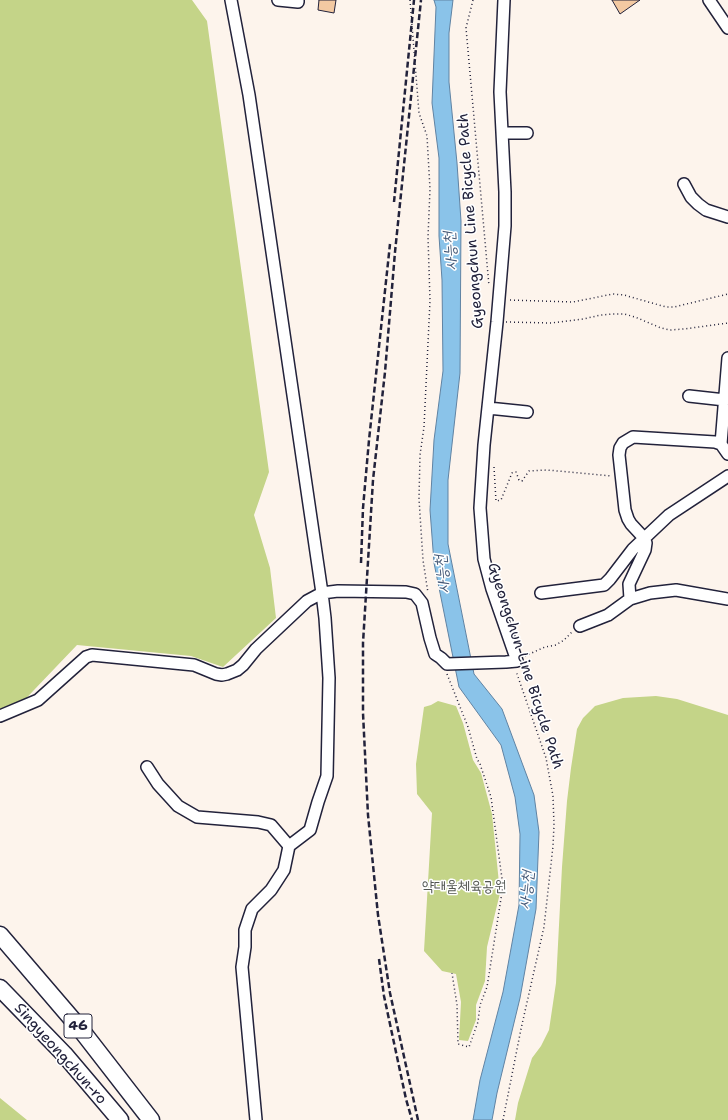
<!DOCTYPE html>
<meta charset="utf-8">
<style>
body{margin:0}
canvas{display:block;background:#fdf4ec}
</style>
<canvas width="728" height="1120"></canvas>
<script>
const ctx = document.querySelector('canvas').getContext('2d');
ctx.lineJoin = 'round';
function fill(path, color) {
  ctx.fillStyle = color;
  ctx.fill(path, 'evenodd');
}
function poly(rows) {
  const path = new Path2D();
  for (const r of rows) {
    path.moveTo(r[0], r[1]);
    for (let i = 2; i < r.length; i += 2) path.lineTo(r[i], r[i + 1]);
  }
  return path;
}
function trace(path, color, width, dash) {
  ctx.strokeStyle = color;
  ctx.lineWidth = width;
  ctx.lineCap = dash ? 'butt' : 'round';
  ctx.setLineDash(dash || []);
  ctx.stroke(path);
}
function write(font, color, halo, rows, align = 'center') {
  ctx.font = font + ' "Shantell Sans","Poor Story",sans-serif';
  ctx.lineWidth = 3;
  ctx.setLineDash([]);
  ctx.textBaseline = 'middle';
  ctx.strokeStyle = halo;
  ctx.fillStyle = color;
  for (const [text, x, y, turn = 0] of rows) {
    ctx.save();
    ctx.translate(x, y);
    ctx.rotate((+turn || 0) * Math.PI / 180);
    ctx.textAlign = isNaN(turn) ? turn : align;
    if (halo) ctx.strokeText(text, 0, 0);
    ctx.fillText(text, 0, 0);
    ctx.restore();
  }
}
fill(poly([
 [0,0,192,0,207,21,269,472,254,515,270,568,276,618,223,667,191,656,77,645,13,712,0,715],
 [656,696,677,699,728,715,728,1120,515,1120,518,1103,532,1058,541,1046,549,1030,556,983,562,867,567,801,571,768,577,729,583,718,595,706,623,698],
 [438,701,456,706,463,723,473,760,481,773,492,814,500,893,487,947,485,981,476,1005,476,1020,468,1041,459,1040,461,1002,456,974,442,971,424,951,432,813,417,794,416,764,424,707,431,705],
 [0,1098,27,1120,0,1120]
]), '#c4d488');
const water = poly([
 [434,0,453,0,449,33,449,82,457,163,461,221,460,373,448,480,448,544,474,674,502,709,534,795,539,832,536,909,520,998,497,1093,492,1120,473,1120,480,1080,503,992,519,905,520,834,515,797,501,745,459,687,434,563,430,510,434,440,443,371,442,280,439,236,439,158,432,103,436,7,434,0]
]);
fill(water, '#8ac3e9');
trace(water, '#6083a3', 1);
const building = poly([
 [319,0,336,0,334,13,318,10,319,0],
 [612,0,640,0,620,14,612,0]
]);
fill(building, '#f3c9a2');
trace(building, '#22223b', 1);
const minor = poly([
 [231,0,249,95,322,593,325,618,329,678,327,776,318,802,310,830,289,846,284,870,271,890,252,909,245,930,245,947,242,967,256,1120],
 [278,0,298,2,298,0],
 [709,0,728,28],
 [502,133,527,133],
 [684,184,691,197,698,204,706,210,728,217],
 [689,396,725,400],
 [488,408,527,412],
 [721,444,728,358],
 [541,593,604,585,610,579,633,549,669,515,728,476],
 [630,599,650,593,676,590,728,599],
 [580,626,608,615,630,599,629,584,645,550,646,543,644,538,631,524,628,519,625,510,619,455,620,448,623,443,633,437,715,442,721,444,728,454],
 [0,716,38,700,86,657,92,655,194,665,216,674,222,675,227,674,237,670,243,665,256,649,307,601,322,593,338,591,406,592,415,594,422,603,430,638,435,654,441,658,447,664,506,662,517,661,492,589,484,559,480,508,484,445,497,322,505,226,505,192,500,92,504,0],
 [147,767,158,784,178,806,197,817,258,822,271,825,289,846]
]);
const highway = poly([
 [0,935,78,1026,151,1120],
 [0,988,64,1054,120,1120]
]);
trace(minor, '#22223b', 14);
trace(highway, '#22223b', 19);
trace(poly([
 [410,0,419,113,427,136,430,189,428,237,430,301,424,427,420,455,419,499,423,560,428,593],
 [473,0,466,28,489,286],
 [510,300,573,302,613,294,624,295,666,307,674,307,728,294],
 [506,322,551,323,583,319,601,315,613,314,624,314,635,317,661,328,670,330,684,329,728,323],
 [494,467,496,501,501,500,512,473,516,472,519,480,522,481,529,471,547,470,612,476],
 [525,656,545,647,556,645,564,640,572,632],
 [447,674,468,727,477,759,480,764,491,797,503,886,487,987,480,1005,478,1022,469,1047,458,1044,457,1005,452,973],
 [503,1120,521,1029,544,927,553,846,554,825,553,796,546,758,516,671]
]), '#22223b', 1.5, [1, 3]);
trace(minor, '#fff', 11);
trace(highway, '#fff', 16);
trace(poly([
 [394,202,414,0],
 [361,563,363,508,369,440,390,244],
 [379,959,384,996,406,1099,412,1120],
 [418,1120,390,993,378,915,368,815,363,713,363,643,373,480,385,372,395,252,421,0]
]), '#22223b', 2.5, [6, 3]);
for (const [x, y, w] of [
 [78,1026,28]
]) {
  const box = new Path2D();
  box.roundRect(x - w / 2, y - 12, w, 24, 3);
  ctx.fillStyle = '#fff';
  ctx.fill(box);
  trace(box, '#22223b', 1);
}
write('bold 14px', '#22223b', null, [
 ["46",78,1026]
]);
write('15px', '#22223b', '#fff', [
 ["Gyeongchun Line Bicycle Path",471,221,-94],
 ["Gyeongchun Line Bicycle Path",525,666,72],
 ["Singyeongchun-ro",60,1054,48]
]);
write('15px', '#535752', '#fff', [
 ["약대울체육공원",464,887]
]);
write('italic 16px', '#465a78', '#fff', [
 ["사능천",451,251,-94],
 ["사능천",443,574,-96],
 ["사능천",527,890,-84]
]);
</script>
